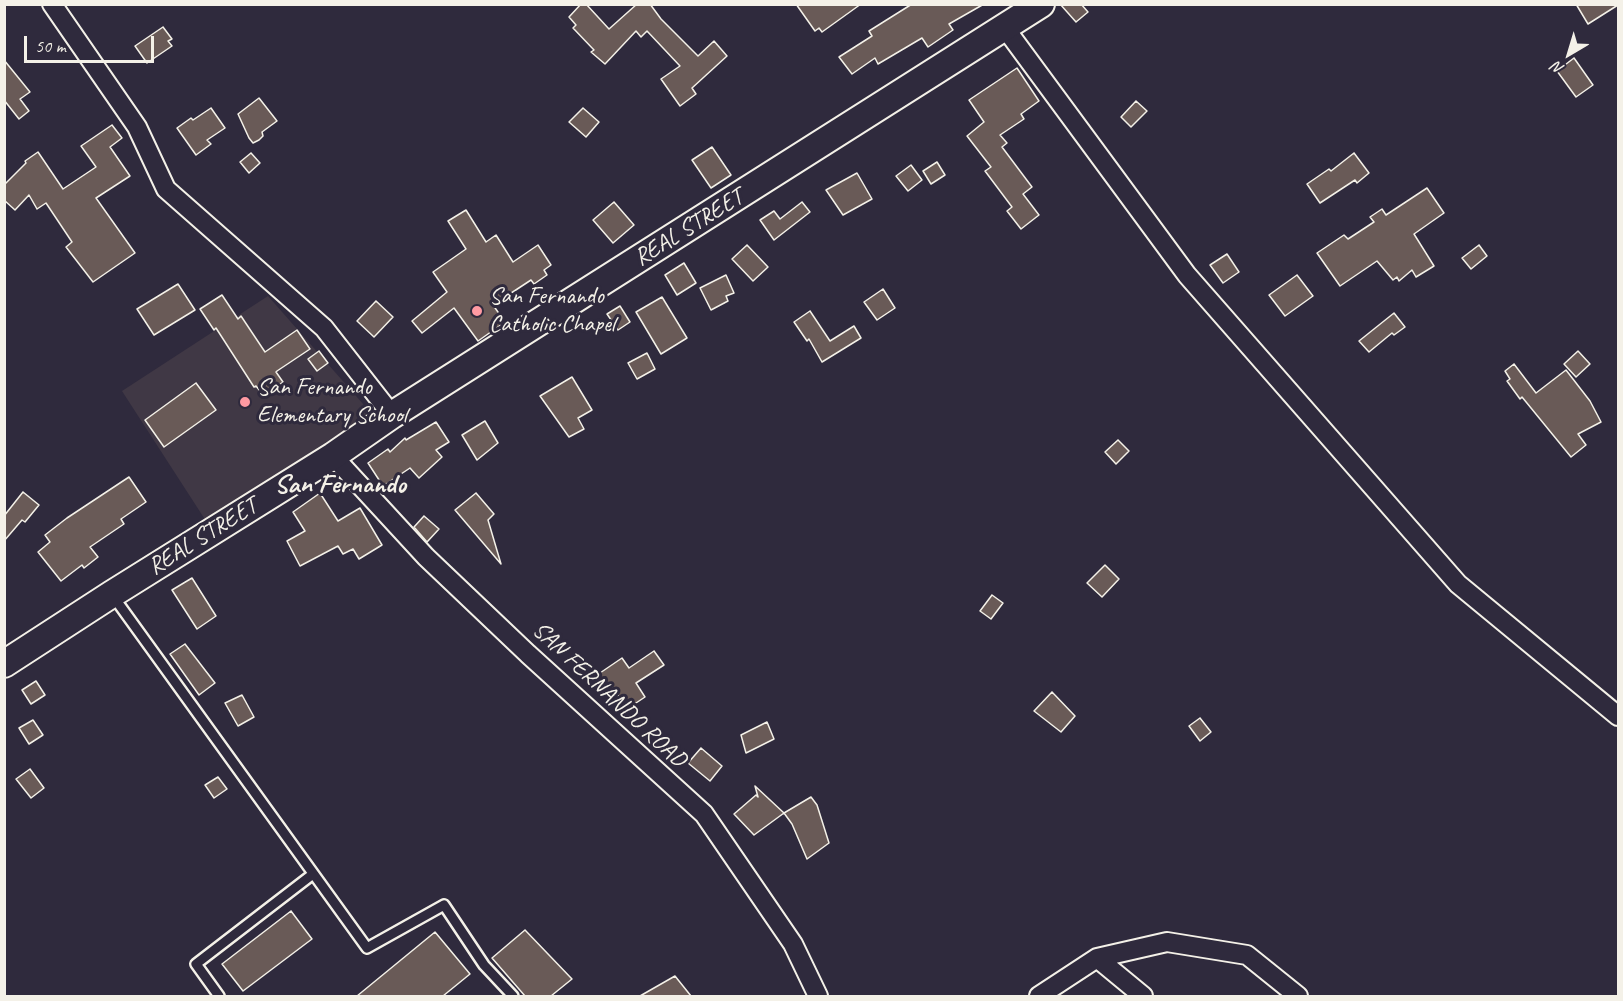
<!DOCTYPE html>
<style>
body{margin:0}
#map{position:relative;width:1623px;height:1001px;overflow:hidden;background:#2f2a3d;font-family:Caveat,sans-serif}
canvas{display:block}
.frame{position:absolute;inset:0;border:6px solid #f4f1e8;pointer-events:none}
.north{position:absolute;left:1539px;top:24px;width:60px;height:60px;-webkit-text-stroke:4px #2f2a3d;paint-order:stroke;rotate:218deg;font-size:16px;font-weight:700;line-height:24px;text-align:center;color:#f4f1e8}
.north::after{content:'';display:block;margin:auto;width:21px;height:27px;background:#f4f1e8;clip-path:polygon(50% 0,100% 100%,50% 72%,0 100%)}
.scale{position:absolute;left:24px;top:36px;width:130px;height:27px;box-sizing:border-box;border:3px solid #f4f1e8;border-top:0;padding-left:8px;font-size:18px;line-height:21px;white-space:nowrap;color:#f4f1e8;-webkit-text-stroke:4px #2f2a3d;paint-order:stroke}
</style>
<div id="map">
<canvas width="1623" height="1001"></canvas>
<div class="frame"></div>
<div class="north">N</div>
<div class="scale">50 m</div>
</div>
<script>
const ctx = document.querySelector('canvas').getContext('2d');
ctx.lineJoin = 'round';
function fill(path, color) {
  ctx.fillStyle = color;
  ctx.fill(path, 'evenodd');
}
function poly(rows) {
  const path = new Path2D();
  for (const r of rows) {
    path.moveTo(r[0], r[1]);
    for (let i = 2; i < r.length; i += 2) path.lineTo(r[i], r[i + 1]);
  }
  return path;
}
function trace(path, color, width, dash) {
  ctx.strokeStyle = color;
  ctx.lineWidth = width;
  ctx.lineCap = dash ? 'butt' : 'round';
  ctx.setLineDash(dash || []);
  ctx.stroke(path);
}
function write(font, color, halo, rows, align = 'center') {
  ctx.font = font + ' Caveat,sans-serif';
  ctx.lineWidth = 6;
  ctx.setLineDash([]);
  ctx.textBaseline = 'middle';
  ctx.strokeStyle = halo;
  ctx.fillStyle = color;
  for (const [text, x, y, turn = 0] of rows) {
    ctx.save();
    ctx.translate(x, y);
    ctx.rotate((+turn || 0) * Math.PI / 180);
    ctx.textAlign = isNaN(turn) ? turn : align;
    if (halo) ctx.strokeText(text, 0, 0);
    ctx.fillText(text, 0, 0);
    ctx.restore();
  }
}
fill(poly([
 [268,296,371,413,206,521,122,391]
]), '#403845');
const building = poly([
 [581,4,586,4,609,29,637,4,650,4,661,19,698,56,714,41,727,56,692,88,696,94,680,106,661,79,680,66,647,31,641,37,636,31,605,64,591,52,594,50,573,28,576,25,569,17,581,4],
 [796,4,861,4,822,32,819,28,815,31,796,4],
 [912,4,984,4,949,24,953,30,928,47,922,38,878,64,875,58,852,74,839,57,872,36,869,31,912,4],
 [1060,4,1081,4,1088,12,1076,22,1060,4],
 [1576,4,1618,4,1618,5,1588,24,1576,4],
 [163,27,172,39,168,41,172,46,147,63,135,46,163,27],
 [1574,58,1593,85,1576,97,1557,71,1574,58],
 [4,60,30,92,20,99,29,111,19,119,4,100,4,60],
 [1017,68,1039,101,1021,114,1024,119,1000,135,1007,143,1002,147,1032,187,1023,194,1039,215,1021,229,1007,211,1012,207,985,171,991,167,967,136,984,122,969,100,1017,68],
 [259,98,277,121,262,132,263,136,259,140,253,143,249,138,238,114,259,98],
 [1136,101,1147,111,1131,127,1121,117,1136,101],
 [211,108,225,128,207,140,211,144,196,155,177,128,191,118,193,120,211,108],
 [583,108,599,122,586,137,569,122,583,108],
 [112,125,122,138,110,147,130,176,96,198,135,253,93,282,66,247,72,242,46,203,37,209,29,195,15,210,4,200,4,185,26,163,25,161,38,152,63,189,96,167,81,146,112,125],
 [712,147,731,175,711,188,692,160,712,147],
 [251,153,260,163,249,173,240,162,251,153],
 [1354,153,1369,173,1357,183,1355,180,1320,203,1307,184,1329,169,1331,171,1354,153],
 [937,162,945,175,931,184,923,171,937,162],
 [911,165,922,180,908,191,896,176,911,165],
 [857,173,872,199,843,215,826,190,857,173],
 [1427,188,1444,213,1414,234,1434,266,1416,277,1412,270,1399,281,1397,277,1393,280,1377,261,1340,286,1317,253,1344,235,1348,239,1374,222,1370,217,1382,209,1386,215,1427,188],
 [614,202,634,225,613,243,593,220,614,202],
 [802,202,810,212,774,240,760,220,774,211,780,219,802,202],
 [466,210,486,242,496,235,513,262,538,245,551,265,544,270,547,275,534,284,531,280,493,305,505,322,478,341,454,308,422,333,412,321,447,292,433,272,466,249,448,221,466,210],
 [747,245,768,267,753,281,732,259,747,245],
 [1479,245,1487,256,1471,269,1462,258,1479,245],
 [1227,254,1239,272,1223,283,1210,265,1227,254],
 [684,263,696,283,677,295,665,275,684,263],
 [726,275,734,293,726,296,728,301,711,310,700,288,726,275],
 [1297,275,1313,296,1285,316,1269,295,1297,275],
 [178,284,195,310,154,335,137,309,178,284],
 [883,289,895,308,877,320,864,302,883,289],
 [222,295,238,319,241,316,265,352,297,330,310,349,277,371,276,372,283,382,264,396,256,386,254,387,216,328,214,330,200,309,222,295],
 [662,297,687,338,661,354,636,312,662,297],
 [376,301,393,317,374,337,357,321,376,301],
 [620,306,630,322,618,330,607,314,620,306],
 [810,311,830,341,854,326,861,338,822,362,809,339,807,341,794,322,810,311],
 [1394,313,1405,327,1394,335,1392,333,1369,352,1359,341,1394,313],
 [319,351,328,363,317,371,308,359,319,351],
 [1578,351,1590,364,1576,377,1564,364,1578,351],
 [647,353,655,369,637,379,628,363,647,353],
 [1514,364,1536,393,1566,370,1590,401,1601,422,1578,434,1586,445,1571,457,1522,397,1520,399,1507,381,1510,379,1505,371,1514,364],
 [572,377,592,410,578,418,584,429,569,437,540,396,572,377],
 [196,383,216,410,164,447,145,420,196,383],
 [485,421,498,443,477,460,462,435,485,421],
 [436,422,449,442,436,450,442,457,419,478,410,468,383,486,368,463,388,449,390,452,405,438,406,440,436,422],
 [1118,440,1129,451,1116,464,1105,452,1118,440],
 [129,477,146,502,121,519,124,524,90,547,98,557,84,568,82,565,61,581,38,552,50,542,45,535,67,518,129,477],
 [23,492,39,505,25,522,22,520,4,541,4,516,23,492],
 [320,493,338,521,360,508,382,545,359,559,353,549,343,554,338,546,300,566,287,541,305,531,293,512,320,493],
 [476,493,494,514,488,520,501,564,455,510,476,493],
 [424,516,439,529,427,542,414,527,424,516],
 [1105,565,1119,579,1102,597,1087,583,1105,565],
 [192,578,216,616,197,629,172,590,192,578],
 [992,595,1003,603,991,619,980,611,992,595],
 [185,644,215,683,199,695,170,654,185,644],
 [654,651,664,665,636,683,645,697,627,709,613,688,608,691,597,675,622,658,629,668,654,651],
 [36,681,45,695,31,704,22,690,36,681],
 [1052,692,1075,716,1061,732,1034,711,1052,692],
 [242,695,254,717,238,726,225,703,242,695],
 [1200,718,1211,732,1200,741,1189,726,1200,718],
 [33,720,43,735,29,744,19,728,33,720],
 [767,722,774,739,746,753,741,735,767,722],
 [701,748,722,766,710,781,688,763,701,748],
 [30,769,44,788,31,798,16,779,30,769],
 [218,777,227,789,214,798,205,785,218,777],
 [755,786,784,813,754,835,734,814,756,795,758,797,755,786],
 [811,797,817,805,829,843,807,859,792,824,784,813,811,797],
 [291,911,312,939,243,991,222,964,291,911],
 [525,930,572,979,551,996,525,996,492,958,525,930],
 [435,932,470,974,443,996,357,996,435,932],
 [675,976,691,996,640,996,675,976]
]);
fill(building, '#695a57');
trace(building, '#f4f1e8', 1.5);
const service = poly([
 [113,596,367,948,444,905,484,965,513,996],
 [219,996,196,964,313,874]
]);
const minor = poly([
 [52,4,137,127,166,189,324,328,392,415],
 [1005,28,1187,275,1458,584,1618,716],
 [333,456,426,557,528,654,704,814,793,944,818,996],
 [1097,958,1143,996],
 [1039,996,1097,958,1167,942,1247,955,1298,996]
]);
const secondary = poly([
 [4,664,112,594,333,456,392,415,1041,4]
]);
trace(service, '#f4f1e8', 14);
trace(minor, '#f4f1e8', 22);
trace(secondary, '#f4f1e8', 30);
trace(service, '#2f2a3d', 9);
trace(minor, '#2f2a3d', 18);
trace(secondary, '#2f2a3d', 26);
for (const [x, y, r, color] of [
 [477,311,6,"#ff9aa2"],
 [245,402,6,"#ff9aa2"]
]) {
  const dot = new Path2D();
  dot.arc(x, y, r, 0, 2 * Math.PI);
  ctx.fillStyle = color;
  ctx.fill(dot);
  trace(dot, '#2f2a3d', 2);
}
write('24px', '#f4f1e8', '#2f2a3d', [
 ["REAL STREET",689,228,-32],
 ["REAL STREET",203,537,-32],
 ["SAN FERNANDO ROAD",609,695,43]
]);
write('24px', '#f4f1e8', '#2f2a3d', [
 ["San Fernando",489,297],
 ["Catholic Chapel",489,325],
 ["San Fernando",257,388],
 ["Elementary School",257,416]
], 'left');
write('bold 27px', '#f4f1e8', '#2f2a3d', [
 ["San Fernando",340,485]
]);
</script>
